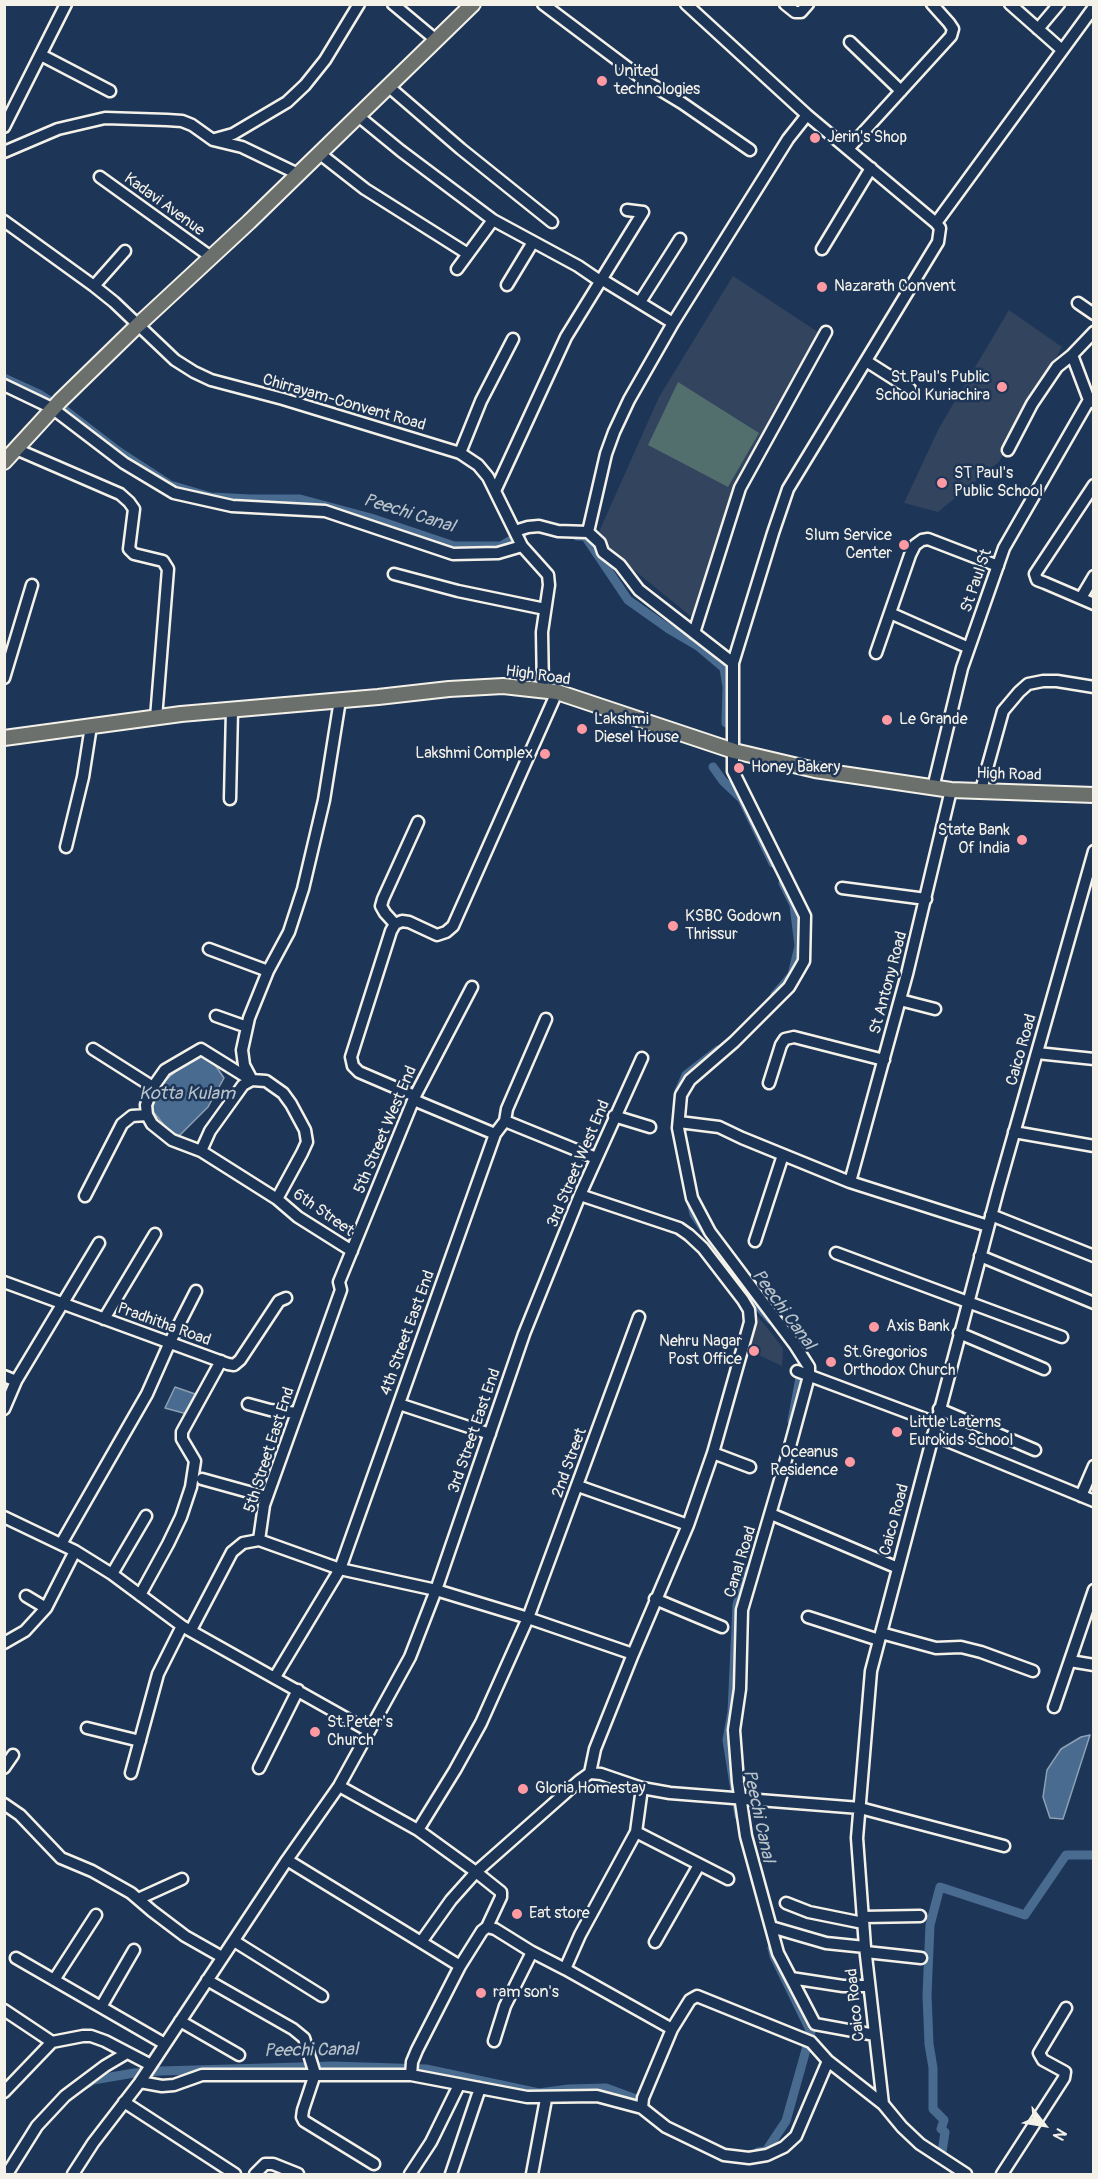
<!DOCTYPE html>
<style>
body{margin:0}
#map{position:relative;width:1098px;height:2179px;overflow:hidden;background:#1d3557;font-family:Pangolin,sans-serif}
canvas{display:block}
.frame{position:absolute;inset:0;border:6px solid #f4f1e8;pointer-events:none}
.north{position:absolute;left:1014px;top:2095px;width:60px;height:60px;-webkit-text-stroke:4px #1d3557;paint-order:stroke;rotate:121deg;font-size:16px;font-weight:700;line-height:24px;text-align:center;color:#f4f1e8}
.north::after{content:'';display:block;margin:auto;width:21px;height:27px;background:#f4f1e8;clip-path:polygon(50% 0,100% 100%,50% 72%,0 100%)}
</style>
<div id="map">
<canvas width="1098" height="2179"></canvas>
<div class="frame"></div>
<div class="north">N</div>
</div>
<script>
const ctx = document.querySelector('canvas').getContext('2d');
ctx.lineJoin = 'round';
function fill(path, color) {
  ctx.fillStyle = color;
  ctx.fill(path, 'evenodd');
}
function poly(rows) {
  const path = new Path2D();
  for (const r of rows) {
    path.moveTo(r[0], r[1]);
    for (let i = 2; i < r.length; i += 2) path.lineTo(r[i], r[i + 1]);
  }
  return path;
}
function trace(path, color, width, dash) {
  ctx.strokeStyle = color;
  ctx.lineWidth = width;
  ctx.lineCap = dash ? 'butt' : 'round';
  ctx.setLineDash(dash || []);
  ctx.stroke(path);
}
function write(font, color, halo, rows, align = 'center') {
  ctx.font = font + ' Pangolin,sans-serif';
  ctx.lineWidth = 5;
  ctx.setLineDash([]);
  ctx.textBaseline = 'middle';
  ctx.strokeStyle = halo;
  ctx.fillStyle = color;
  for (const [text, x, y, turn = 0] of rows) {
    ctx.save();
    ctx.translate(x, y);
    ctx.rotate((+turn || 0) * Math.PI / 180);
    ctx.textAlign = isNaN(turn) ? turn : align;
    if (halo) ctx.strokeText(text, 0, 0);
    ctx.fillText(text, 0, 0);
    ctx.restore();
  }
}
fill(poly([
 [733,276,821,334,756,456,751,454,693,618,593,537,598,534,659,397],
 [1009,310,1062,347,999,462,938,512,904,503,939,428],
 [756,1314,783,1348,782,1366,750,1351,749,1354,741,1354]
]), '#33445e');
fill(poly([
 [678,382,759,433,728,487,648,445]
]), '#526f6e');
const water = poly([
 [207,1053,224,1078,208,1107,179,1136,169,1131,151,1109,165,1081,187,1061,207,1053],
 [175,1387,198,1395,187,1414,165,1408,175,1387],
 [1090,1735,1063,1819,1050,1818,1043,1797,1047,1770,1061,1749,1081,1737,1090,1735]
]);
fill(water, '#4a6b90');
trace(water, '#8ea1b3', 1.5);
trace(poly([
 [4,378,39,394,66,411,118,451,170,485,211,497,251,499,300,499,371,518,454,546,501,546,522,534],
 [577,536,585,536,628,600,669,629,698,646,724,668,727,687,726,723],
 [713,767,723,781,742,799,773,863],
 [775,995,792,975,799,946,794,905,783,883],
 [679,1091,686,1075,718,1050],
 [691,1201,694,1214,704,1229],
 [749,1291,757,1305,771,1320],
 [792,1421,802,1367],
 [739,1816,727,1740,732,1712,737,1605,745,1577,753,1564],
 [87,2084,93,2080,134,2073,161,2071,333,2066,426,2069,539,2093,569,2089,606,2088,636,2099,646,2106],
 [758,2152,766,2151,786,2121,811,2032,774,1956,772,1948],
 [942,2152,945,2132,941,2129,944,2120,933,2109,933,2068,929,2044,927,1995,930,1925,940,1887,1025,1915,1066,1855,1094,1855]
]), '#4a6b90', 9);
const minor = poly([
 [393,4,436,40],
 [543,4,644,80,682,103,750,150],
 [686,4,807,115,936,223],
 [785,4,795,12,801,12,808,4],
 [1010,4,1062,50],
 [1038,29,1059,4],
 [850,42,901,91],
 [41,55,110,91],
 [388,86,461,149,552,222],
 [357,115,401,151,493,220,578,266,600,281],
 [4,127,66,4],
 [215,139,233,134,287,102,305,85,325,60,359,4],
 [848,149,951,36,953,29,949,23,932,4],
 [4,152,58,129,105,118,167,120,182,121,192,125,213,140,242,147,298,174],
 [319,153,365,189,468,254],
 [100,177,211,257],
 [4,221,94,286,114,302,175,360,194,372,211,380,283,399,447,449,460,453,478,465,488,477,522,546,548,575,549,585,542,632,543,691],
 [822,249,871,168],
 [457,269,493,220],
 [601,279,673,323],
 [507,285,533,242],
 [94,286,125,251],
 [640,302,680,239],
 [1078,303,1094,314],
 [866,361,910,389],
 [4,385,52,408,124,463,174,493,232,506,325,511,453,554,498,553,522,546],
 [1093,402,1089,400,1072,355,1094,332],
 [16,449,120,494,129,502,134,509,129,549,134,554,163,561,168,569,156,718],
 [1008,450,1032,404,1057,367,1072,355],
 [460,453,481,401,513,339],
 [1094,485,1035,574,1037,580,1045,583,1094,604],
 [495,491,566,337,643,212,627,210],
 [515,531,528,527,539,526,558,531,588,532],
 [394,574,458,591,545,609],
 [1081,598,1094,576],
 [890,613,969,648],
 [694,633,740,488,826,332],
 [876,653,910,555,915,545,922,540,928,539,998,566],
 [733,663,639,590,620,565,603,552,600,543,588,532,606,454,614,432,629,400,673,323,788,139,807,115],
 [4,678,32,585],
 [933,788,962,668,1004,548,1089,400],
 [981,790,1003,711,1019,692,1028,684,1043,681,1057,681,1094,687],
 [230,799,232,710],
 [66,847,83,777,91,726],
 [842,888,926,899],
 [395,924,385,913,381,906,383,899,418,822],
 [209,949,268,971],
 [900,1000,935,1009],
 [216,1016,247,1027],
 [546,1019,507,1109,505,1121,495,1134,340,1569,436,1590,528,1618,633,1654,688,1525],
 [93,1049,153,1087],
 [1037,1053,1094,1059],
 [252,1080,244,1065,242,1050,249,1018,268,971,289,932,303,889,324,800,340,700],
 [769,1083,781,1045,785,1039,794,1037,884,1060],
 [614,1116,650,1127],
 [505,1121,596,1158],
 [679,1122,719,1127,742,1138,850,1182,988,1226],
 [1014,1132,1094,1146],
 [495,1134,416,1101,415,1096,359,1072,353,1066,351,1057,391,931,395,924,402,921,409,922,437,935,446,932,453,926,557,692],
 [201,1151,172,1140,152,1124,147,1115,146,1105,153,1087,165,1070,201,1049,251,1080],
 [850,1182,907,974,951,790],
 [85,1196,122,1124,132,1116,147,1115],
 [277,1199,201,1151,210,1131,243,1085,252,1080,266,1081,283,1093,291,1104,305,1130,307,1142,302,1153,277,1199,298,1217,352,1251],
 [991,1215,1094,1256],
 [755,1241,783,1155],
 [836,1253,1062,1337],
 [980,1256,1094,1303],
 [4,1282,228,1364,234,1365,240,1360,279,1301,286,1298],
 [104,1319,155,1234],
 [959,1333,1044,1369],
 [797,1371,936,1423],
 [4,1376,16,1381],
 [248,1404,270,1410,297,1413],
 [399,1404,490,1434],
 [4,1409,16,1381,99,1243],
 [939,1409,1035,1450],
 [933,1435,1094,1501],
 [713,1453,750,1467],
 [202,1479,267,1497],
 [578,1486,688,1525,713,1453,750,1322,749,1310,743,1300,703,1248,689,1235,679,1228,580,1195],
 [1081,1496,1094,1466],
 [771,1514,898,1568],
 [4,1517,75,1551,112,1574,182,1626,369,1731],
 [61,1544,147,1394,170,1342,196,1291],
 [112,1574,146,1516],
 [140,1595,168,1544,181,1517,191,1487,195,1461,182,1439,182,1432,221,1361],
 [655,1599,722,1627],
 [46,1608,75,1551],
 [808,1617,879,1640],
 [191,1630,232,1552,243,1543,259,1540],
 [881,1633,936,1648,961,1647,981,1652,1033,1671],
 [4,1643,25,1631,46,1608,26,1596],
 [633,1654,595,1749,590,1773,579,1781,476,1872,418,1830,455,1770,481,1723,528,1618,639,1317],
 [1070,1661,1094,1665],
 [275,1677,340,1569,259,1540,264,1505,341,1290,339,1282,415,1096,472,987],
 [1054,1707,1094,1590],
 [87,1728,140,1741],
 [4,1768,13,1755],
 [259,1768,298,1690],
 [131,1773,158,1674,182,1626],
 [590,1773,601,1774,642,1788,670,1793,860,1808,1004,1846],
 [339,1786,418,1830],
 [4,1804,20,1815,61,1858,92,1871,131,1893,152,1911,185,1936,222,1957],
 [636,1832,642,1788],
 [287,1860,421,1942],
 [138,1899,182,1879],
 [786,1903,809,1912,863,1923],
 [863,1917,920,1916],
 [487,1927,501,1897,501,1892,476,1872,451,1900,421,1942,460,1966,417,2050,412,2062,411,2075,527,2097,597,2096,642,2108,666,2127,724,2155,749,2158,767,2155,784,2147,796,2136,828,2061],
 [771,1927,826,1943,865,1947],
 [234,1941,322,1996],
 [655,1942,699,1865],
 [866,1952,921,1958],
 [16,1958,165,2044],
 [460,1966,482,1931,487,1927,495,1929,532,1952,565,1969],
 [791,1978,843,1986,869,1986],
 [54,1980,96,1915],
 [207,1980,293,2029,304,2038,315,2074,303,2110,302,2117,304,2121,374,2164],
 [101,2007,134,1950],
 [4,2010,52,2042,4,2092],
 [180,2021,239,2055],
 [672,2029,565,1969,580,1935,636,1832,728,1879],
 [875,2035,815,2024,778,1953,746,1836,738,1782,734,1730,740,1689,742,1610,790,1446,809,1376,809,1367,795,1345,710,1232,692,1198,678,1128,681,1095,690,1080,734,1042,789,987,804,961,805,916,733,771,733,663,773,533,788,489,938,242,940,228,936,223,1094,7],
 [494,2041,505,2006,532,1952],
 [52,2042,83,2036,91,2036,105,2041,151,2065],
 [140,2082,162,2086,174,2085,202,2075,411,2075],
 [124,2102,235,2174],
 [642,2108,643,2098,672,2029,690,2000,697,1996,811,2042,828,2061,883,2104],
 [7,2174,37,2126,65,2096,105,2066,127,2053],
 [73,2174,93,2143,140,2082,287,1860,339,1786,410,1657,436,1590,524,1334,580,1195,642,1058],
 [255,2174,265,2164,273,2164,298,2174],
 [410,2174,431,2142,459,2085],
 [451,2174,480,2088],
 [532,2174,546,2099],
 [966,2174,920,2144,902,2127,883,2104,865,1947,857,1838,871,1671,998,1190,1094,851],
 [1002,2174,1064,2078,1065,2072,1043,2060,1039,2053,1066,2008]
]);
const major = poly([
 [4,462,60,401,138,325,249,222,473,4],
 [4,738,181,714,378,697,449,689,503,686,557,692,734,751,815,770,951,790,1094,795]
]);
trace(minor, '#f4f1e8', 15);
trace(major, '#f4f1e8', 18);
trace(minor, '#1d3557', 10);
trace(major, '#6b706d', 14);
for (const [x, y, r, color] of [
 [602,81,6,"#ff9aa2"],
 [815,138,6,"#ff9aa2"],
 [822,287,6,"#ff9aa2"],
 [1002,387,6,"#ff9aa2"],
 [942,483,6,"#ff9aa2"],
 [904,545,6,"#ff9aa2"],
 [887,720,6,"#ff9aa2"],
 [582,729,6,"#ff9aa2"],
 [545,754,6,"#ff9aa2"],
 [739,768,6,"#ff9aa2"],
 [1022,840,6,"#ff9aa2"],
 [673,926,6,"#ff9aa2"],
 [874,1327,6,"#ff9aa2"],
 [754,1351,6,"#ff9aa2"],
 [831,1362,6,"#ff9aa2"],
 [897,1432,6,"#ff9aa2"],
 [850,1462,6,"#ff9aa2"],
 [315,1732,6,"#ff9aa2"],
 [523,1789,6,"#ff9aa2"],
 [517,1914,6,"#ff9aa2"],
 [481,1993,6,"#ff9aa2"]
]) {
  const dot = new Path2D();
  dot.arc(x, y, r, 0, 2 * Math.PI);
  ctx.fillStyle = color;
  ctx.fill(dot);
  trace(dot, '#1d3557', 2);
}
write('16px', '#f4f1e8', '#1d3557', [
 ["United",614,72],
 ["technologies",614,90],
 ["Jerin's Shop",827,138],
 ["Nazarath Convent",834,287],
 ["St.Paul's Public",990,378,"right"],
 ["School Kuriachira",990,396,"right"],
 ["ST Paul's",954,474],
 ["Public School",954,492],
 ["Slum Service",892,536,"right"],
 ["Center",892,554,"right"],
 ["Lakshmi",594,720],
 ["Diesel House",594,738],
 ["Le Grande",899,720],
 ["Lakshmi Complex",533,754,"right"],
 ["Honey Bakery",751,768],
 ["State Bank",1010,831,"right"],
 ["Of India",1010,849,"right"],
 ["KSBC Godown",685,917],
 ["Thrissur",685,935],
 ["Axis Bank",886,1327],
 ["Nehru Nagar",742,1342,"right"],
 ["Post Office",742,1360,"right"],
 ["St.Gregorios",843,1353],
 ["Orthodox Church",843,1371],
 ["Little Laterns",909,1423],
 ["Eurokids School",909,1441],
 ["Oceanus",838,1453,"right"],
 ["Residence",838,1471,"right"],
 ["St.Peter's",327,1723],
 ["Church",327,1741],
 ["Gloria Homestay",535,1789],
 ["Eat store",529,1914],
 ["ram son's",493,1993]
], 'left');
write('16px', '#f4f1e8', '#1d3557', [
 ["Kadavi Avenue",164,205,36],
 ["Chirrayam-Convent Road",344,403,16],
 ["St Paul St",977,581,-71],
 ["High Road",538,676,8],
 ["High Road",1009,775,2],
 ["St Antony Road",889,983,-75],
 ["Caico Road",1022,1050,-74],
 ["5th Street West End",386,1130,-67],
 ["3rd Street West End",579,1164,-67],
 ["6th Street",323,1213,35],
 ["Pradhitha Road",164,1325,20],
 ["4th Street East End",408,1333,-70],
 ["3rd Street East End",475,1431,-71],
 ["5th Street East End",270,1450,-72],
 ["2nd Street",570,1463,-70],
 ["Caico Road",895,1520,-75],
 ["Canal Road",741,1562,-73],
 ["Caico Road",856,2005,-96]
]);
write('italic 18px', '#b8c2c9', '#1d3557', [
 ["Peechi Canal",409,514,17],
 ["Kotta Kulam",187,1094],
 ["Peechi Canal",783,1310,54],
 ["Peechi Canal",758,1816,78],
 ["Peechi Canal",311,2051,-1]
]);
</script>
